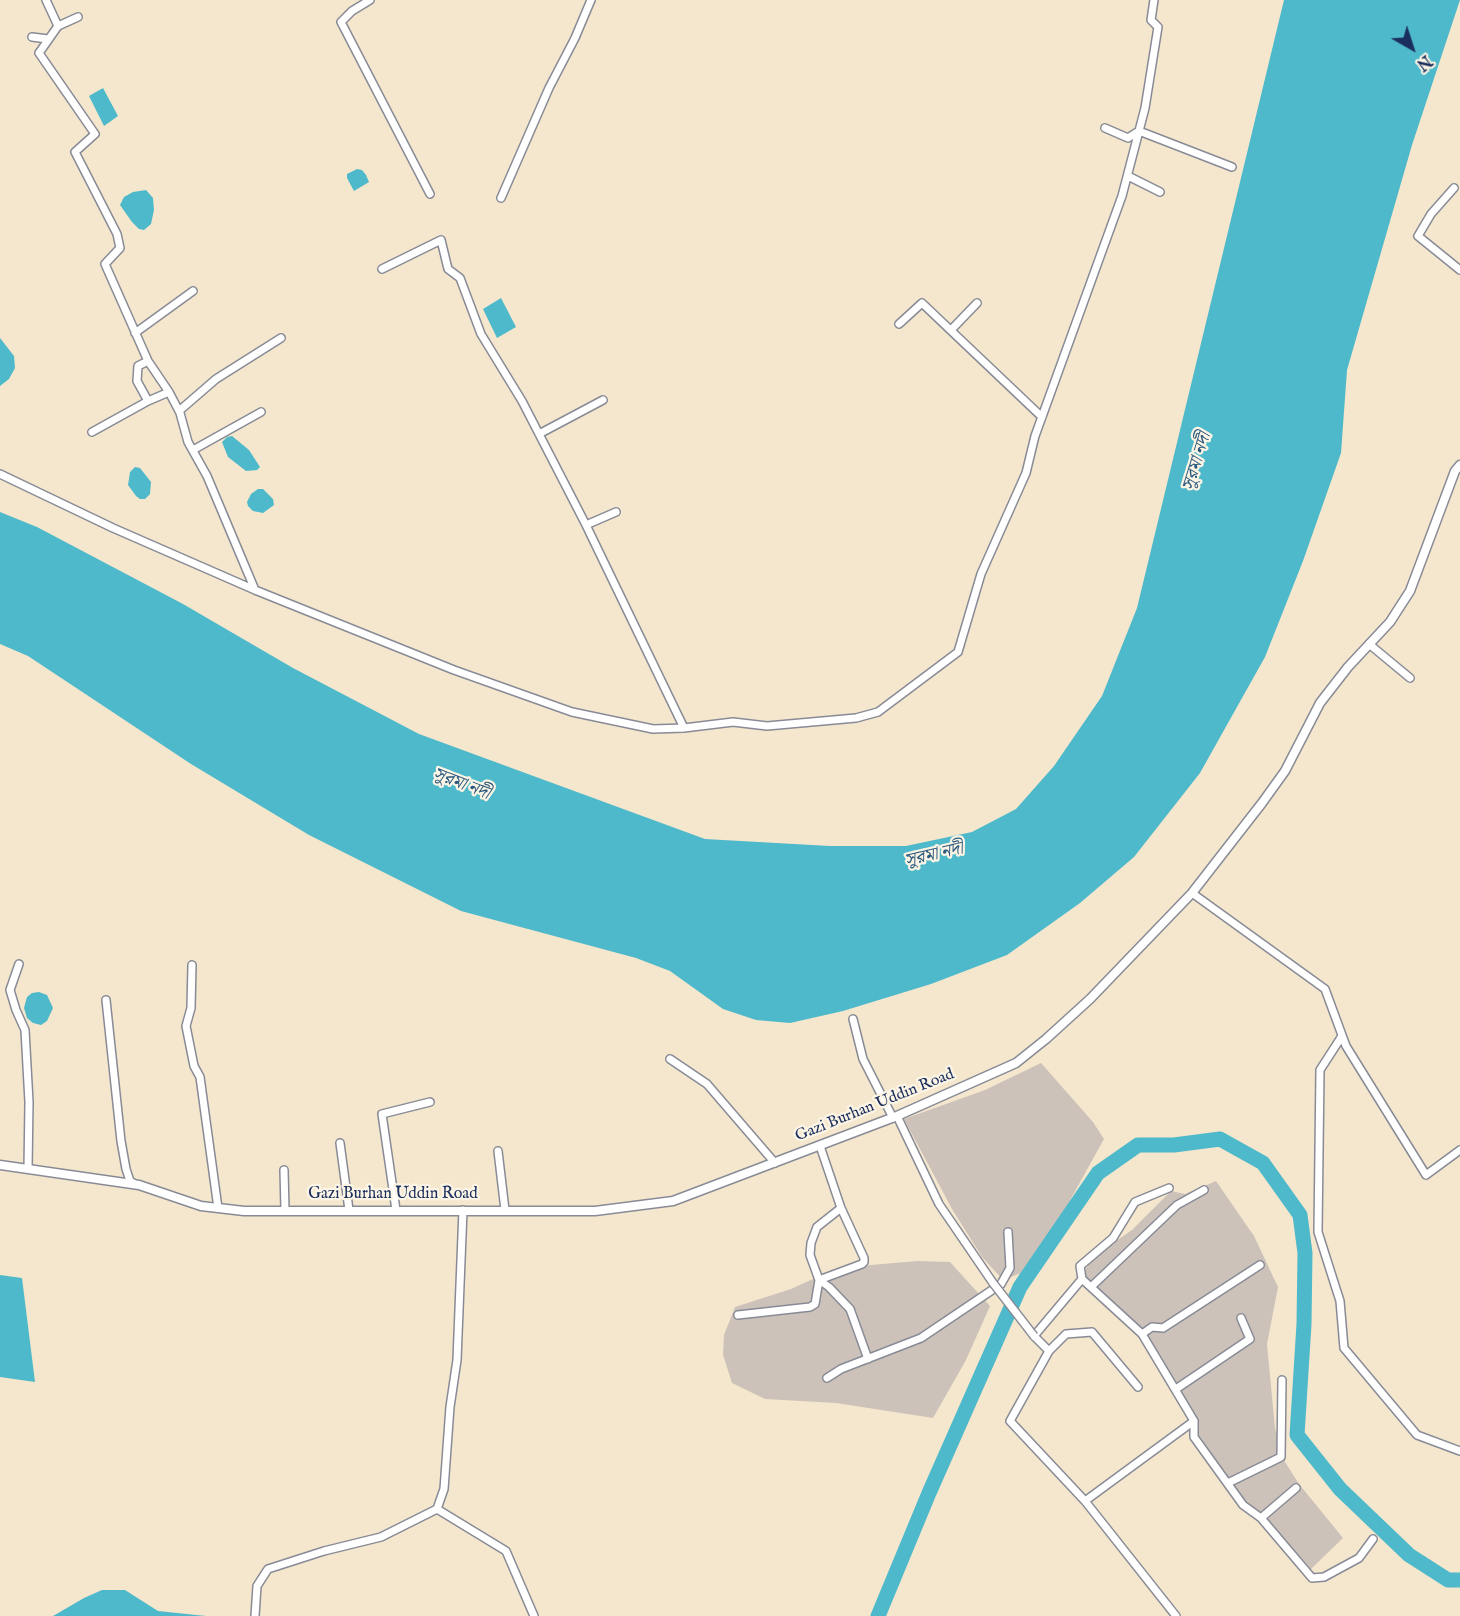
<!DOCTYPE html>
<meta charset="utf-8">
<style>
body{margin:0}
#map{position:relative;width:1460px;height:1616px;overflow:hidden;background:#f5e7cd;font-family:"IM FELL English",serif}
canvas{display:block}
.north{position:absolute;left:1382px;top:18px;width:60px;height:60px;-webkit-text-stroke:4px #fcf5e5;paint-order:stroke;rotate:141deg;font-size:16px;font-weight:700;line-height:24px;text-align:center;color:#1b2f5e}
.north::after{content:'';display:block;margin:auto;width:21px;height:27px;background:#1b2f5e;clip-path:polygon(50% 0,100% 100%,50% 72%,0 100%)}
</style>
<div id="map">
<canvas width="1460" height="1616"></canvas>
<div class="north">N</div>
</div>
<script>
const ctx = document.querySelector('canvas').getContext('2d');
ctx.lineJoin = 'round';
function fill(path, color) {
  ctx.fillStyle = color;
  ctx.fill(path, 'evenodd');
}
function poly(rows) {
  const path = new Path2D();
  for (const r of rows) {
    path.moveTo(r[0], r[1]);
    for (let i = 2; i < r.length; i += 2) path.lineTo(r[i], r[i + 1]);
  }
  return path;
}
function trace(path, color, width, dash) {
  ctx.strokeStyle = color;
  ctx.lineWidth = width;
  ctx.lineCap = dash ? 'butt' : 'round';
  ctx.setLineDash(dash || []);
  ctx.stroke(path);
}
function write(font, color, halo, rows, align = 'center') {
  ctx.font = font + ' "IM FELL English","Noto Serif Bengali",serif';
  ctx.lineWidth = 4.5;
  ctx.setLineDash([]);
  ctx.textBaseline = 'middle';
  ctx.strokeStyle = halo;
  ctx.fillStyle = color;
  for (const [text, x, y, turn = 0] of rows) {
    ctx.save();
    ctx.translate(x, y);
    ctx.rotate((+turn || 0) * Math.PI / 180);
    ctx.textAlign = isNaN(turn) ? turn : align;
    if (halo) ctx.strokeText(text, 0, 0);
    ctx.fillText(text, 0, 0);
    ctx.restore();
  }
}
fill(poly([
 [1041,1063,1093,1122,1104,1139,1032,1269,1003,1280,982,1257,952,1209,904,1119,985,1090],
 [1216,1181,1254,1236,1278,1287,1267,1344,1275,1428,1285,1462,1299,1484,1343,1538,1311,1569,1263,1514,1247,1504,1238,1492,1198,1434,1197,1421,1141,1336,1079,1278,1096,1255,1132,1230,1171,1191,1185,1194],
 [917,1261,950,1262,990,1306,966,1360,933,1418,836,1403,765,1399,732,1383,723,1355,724,1335,735,1307,791,1289,837,1268]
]), '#ccc2b9');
fill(poly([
 [1284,0,1460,0,1412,145,1347,370,1341,453,1303,561,1265,657,1200,773,1134,857,1080,903,1007,955,931,984,843,1011,790,1023,756,1020,723,1009,670,971,636,958,461,911,309,835,191,764,28,656,0,644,0,512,37,527,183,604,293,668,419,734,705,839,830,846,906,846,972,832,1016,809,1054,766,1102,696,1137,608],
 [103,88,118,116,104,126,89,96],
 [357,169,362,170,366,175,369,182,354,191,347,178,347,174],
 [146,190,153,198,154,210,151,224,144,230,139,229,132,222,120,205,124,197,133,192],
 [501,298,516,327,497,338,483,309],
 [0,338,14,356,15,368,9,379,0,386],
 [232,436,249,450,260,467,257,470,246,471,228,457,222,442,227,437],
 [135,467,140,468,151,482,150,494,145,499,140,499,136,496,128,485,130,472],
 [258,489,263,489,273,499,274,505,263,513,253,511,248,506,247,502,251,494],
 [39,992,47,995,53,1008,47,1021,41,1025,33,1023,27,1018,24,1008,27,997,32,993],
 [0,1275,22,1278,35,1382,0,1377],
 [102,1590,125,1590,158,1611,206,1616,53,1616,84,1598]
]), '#4eb9ca');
trace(poly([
 [878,1616,929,1493,1020,1287,1098,1173,1138,1145,1174,1145,1220,1139,1263,1163,1300,1215,1305,1253,1304,1324,1297,1435,1340,1489,1409,1555,1448,1580,1460,1580]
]), '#4eb9ca', 15);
const minor = poly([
 [46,0,58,26,39,53,95,134,75,152,117,234,120,248,105,264,148,361,138,366,137,381,148,401,169,392,180,413,188,442,207,476,255,590],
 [370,0,352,11,341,22,430,194],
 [58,26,78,17],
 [32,37,48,39],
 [1105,128,1128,138,1139,131,1232,167],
 [1128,176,1160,192],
 [1454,188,1431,214,1418,236,1460,270],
 [501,198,549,88,575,38,591,0],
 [382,269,441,240,448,269,460,278,481,334,522,401,586,525,684,728],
 [899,324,922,303,1042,417],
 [951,330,977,303],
 [135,333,193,291],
 [148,361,169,392],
 [179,411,216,379,281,338],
 [92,432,148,401],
 [539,434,603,400],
 [193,450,261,412],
 [0,474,113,528,255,590,454,670,572,712,653,729,684,728,733,722,767,726,856,718,878,712,958,652,981,574,1026,473,1035,436,1122,196,1145,108,1158,27,1151,20,1154,0],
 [586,525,616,512],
 [1369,644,1410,678],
 [1192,893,1325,989,1346,1046,1426,1175,1460,1150],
 [19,964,10,990,16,1010,25,1030,29,1102,28,1169],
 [192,965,191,1008,186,1026,194,1066,200,1077,218,1208],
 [106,1000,121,1141,126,1169,130,1181,135,1184],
 [853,1019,863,1059,893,1118],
 [1342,1036,1320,1070,1318,1232,1340,1301,1344,1348,1417,1435,1460,1451],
 [670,1059,707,1084,775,1163],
 [897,1116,939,1204,993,1283],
 [340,1143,349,1210],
 [498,1151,505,1210],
 [284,1170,285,1210],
 [396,1210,382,1114,430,1102],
 [1082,1279,1080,1266,1113,1238,1135,1202,1169,1188],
 [819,1280,862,1264,864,1262,864,1258,841,1208],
 [819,1280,829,1287,850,1309,868,1359],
 [1091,1287,1177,1205,1204,1190],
 [738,1315,810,1307,815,1304,819,1280,810,1255,811,1243,817,1227,841,1208,820,1146],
 [1142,1334,1152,1327,1163,1328,1260,1265],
 [1049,1351,1066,1334,1092,1332,1138,1387],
 [827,1378,841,1369,921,1338,1001,1284,1010,1268,1008,1232],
 [1176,1389,1250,1339,1241,1318],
 [1194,1421,1194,1437,1243,1505,1261,1518,1312,1578,1324,1577,1359,1558,1373,1539],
 [1228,1483,1281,1457,1282,1380],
 [1085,1501,1194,1421,1142,1334,1082,1279,1034,1336,1049,1351,1010,1421,1085,1501,1176,1616],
 [437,1509,506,1551,534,1616],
 [1261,1518,1296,1488],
 [255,1616,257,1586,268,1569,324,1551,381,1537,437,1509,444,1489,450,1407,457,1360,463,1210]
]);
const tertiary = poly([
 [0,1165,139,1185,201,1206,244,1211,595,1211,673,1201,897,1116,1016,1063,1046,1039,1090,999,1192,893,1262,803,1285,771,1320,703,1348,667,1390,622,1410,591,1455,471,1460,465]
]);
trace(minor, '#888b96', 10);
trace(tertiary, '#888b96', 11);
trace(minor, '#fff', 7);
trace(tertiary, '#fff', 8);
const minorBridge = poly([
 [993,1283,1034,1336]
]);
trace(minorBridge, '#888b96', 10, []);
trace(minorBridge, '#fff', 7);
write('16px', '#1b2f5e', '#fcf5e5', [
 ["Gazi Burhan Uddin Road",875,1106,-22],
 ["Gazi Burhan Uddin Road",393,1195]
]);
write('italic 18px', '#2a587e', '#fcf5e5', [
 ["সুরমা নদী",1198,462,-73],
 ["সুরমা নদী",461,785,21],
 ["সুরমা নদী",934,856,-13]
]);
</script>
